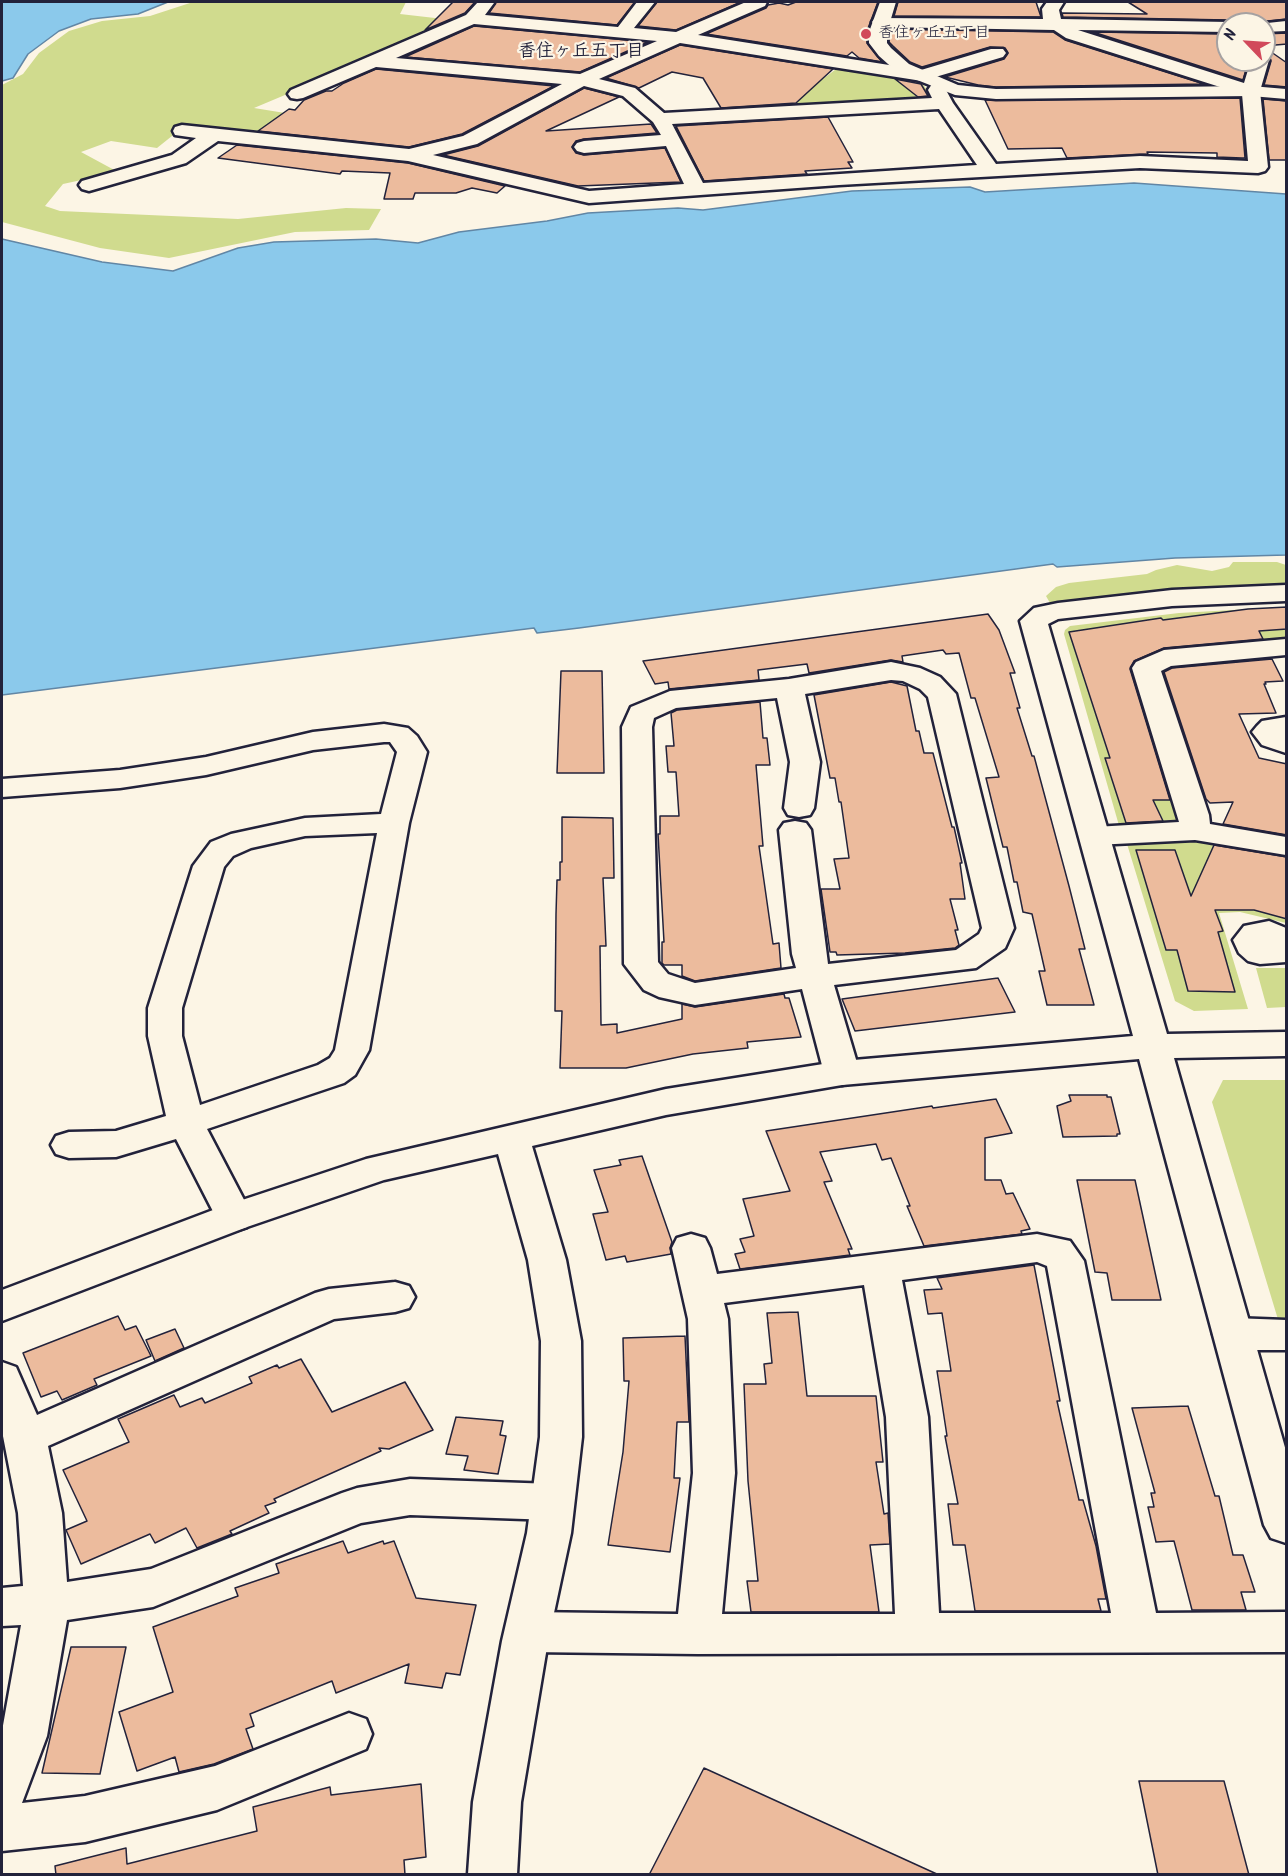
<!DOCTYPE html>
<meta charset="utf-8">
<style>
body{margin:0}
#map{position:relative;width:1288px;height:1876px;overflow:hidden;background:#fcf5e5;font-family:Kalam,sans-serif}
canvas{display:block}
.frame{position:absolute;inset:0;border:3px solid #22223b;pointer-events:none}
.north{position:absolute;left:1216px;top:12px;width:60px;height:60px;box-sizing:border-box;background:#fcf5e5;border:2px solid #a5a1a1;border-radius:50%;rotate:295deg;font-size:16px;font-weight:700;line-height:24px;text-align:center;color:#22223b}
.north::after{content:'';display:block;margin:auto;width:21px;height:27px;background:#d1495b;clip-path:polygon(50% 0,100% 100%,50% 72%,0 100%)}
</style>
<div id="map">
<canvas width="1288" height="1876"></canvas>
<div class="frame"></div>
<div class="north">N</div>
</div>
<script>
const ctx = document.querySelector('canvas').getContext('2d');
ctx.lineJoin = 'round';
function fill(path, color) {
  ctx.fillStyle = color;
  ctx.fill(path, 'evenodd');
}
function poly(rows) {
  const path = new Path2D();
  for (const r of rows) {
    path.moveTo(r[0], r[1]);
    for (let i = 2; i < r.length; i += 2) path.lineTo(r[i], r[i + 1]);
  }
  return path;
}
function trace(path, color, width, dash) {
  ctx.strokeStyle = color;
  ctx.lineWidth = width;
  ctx.lineCap = dash ? 'butt' : 'round';
  ctx.setLineDash(dash || []);
  ctx.stroke(path);
}
function write(font, color, halo, rows, align = 'center') {
  ctx.font = font + ' Kalam,"Klee One",sans-serif';
  ctx.lineWidth = 4.5;
  ctx.setLineDash([]);
  ctx.textBaseline = 'middle';
  ctx.strokeStyle = halo;
  ctx.fillStyle = color;
  for (const [text, x, y, turn = 0] of rows) {
    ctx.save();
    ctx.translate(x, y);
    ctx.rotate((+turn || 0) * Math.PI / 180);
    ctx.textAlign = isNaN(turn) ? turn : align;
    if (halo) ctx.strokeText(text, 0, 0);
    ctx.fillText(text, 0, 0);
    ctx.restore();
  }
}
fill(poly([
 [193,2,406,2,400,14,461,21,254,108,347,123,335,145,182,128,157,148,111,141,81,152,118,172,63,184,45,206,60,211,238,219,346,208,381,209,369,230,295,232,169,258,100,248,2,222,2,85,23,74,39,53,69,31,102,21,150,16],
 [839,67,920,80,935,101,804,106,793,101],
 [1233,562,1277,562,1286,565,1286,586,1166,591,1057,604,1050,603,1046,596,1056,587,1069,583,1147,574,1156,570,1177,565,1212,571,1229,567],
 [1286,607,1286,640,1150,652,1136,658,1132,671,1180,810,1181,820,1167,826,1120,829,1064,634,1065,630,1070,626,1179,613],
 [1216,841,1286,854,1286,923,1240,912,1219,913,1248,1009,1194,1011,1175,1001,1127,844],
 [1256,968,1286,968,1286,1007,1267,1008],
 [1223,1080,1286,1080,1286,1326,1280,1326,1212,1102]
]), '#d0db8e');
const water = poly([
 [2,2,168,2,138,14,91,19,59,31,28,54,13,78,2,81,2,2],
 [1134,183,1286,194,1286,555,1175,558,1057,567,1053,564,579,628,537,633,534,628,2,695,2,239,102,262,173,271,238,248,274,242,376,239,418,243,459,232,547,221,588,213,678,208,703,210,852,191,970,187,985,192,1134,183]
]);
fill(water, '#8bc9eb');
trace(water, '#6186a5', 1.5);
const building = poly([
 [453,2,475,2,465,13,425,30,453,2],
 [496,2,635,2,617,25,489,13,496,2],
 [657,2,741,2,676,30,638,26,657,2],
 [796,2,878,2,867,31,867,43,882,62,859,58,852,52,847,56,706,34,766,8,768,5,779,3,788,5,796,2],
 [898,2,1036,2,1041,17,894,16,898,2],
 [1128,2,1287,2,1287,19,1258,22,1256,24,1236,24,1228,20,1063,17,1062,13,1147,14,1128,2],
 [474,26,648,42,580,72,405,57,474,26],
 [890,29,1053,32,1065,40,1204,84,996,87,978,85,945,77,1004,59,1008,53,1005,48,990,47,922,67,910,62,893,46,889,42,890,29],
 [1093,32,1228,34,1228,60,1249,60,1243,80,1093,32],
 [1287,33,1287,44,1264,46,1264,34,1287,33],
 [680,45,833,69,796,103,721,108,703,78,672,72,639,88,606,78,680,45],
 [1264,47,1287,63,1287,87,1264,85,1271,61,1268,55,1264,54,1264,47],
 [376,69,554,86,462,134,409,147,258,131,289,109,295,110,304,100,326,91,332,91,344,83,376,69],
 [895,79,921,84,928,96,918,97,895,79],
 [584,88,619,97,546,131,651,124,657,133,584,139,576,141,572,147,576,153,584,155,665,148,681,182,578,186,443,155,478,146,584,88],
 [1240,98,1245,158,1242,158,1217,157,1217,153,1147,152,1148,154,1067,158,1062,148,1008,149,985,100,1240,98],
 [1263,99,1287,101,1287,160,1269,160,1263,99],
 [828,117,853,162,848,162,852,168,805,171,807,174,704,181,676,126,828,117],
 [237,145,408,163,505,186,497,193,472,188,456,193,415,193,413,199,384,199,390,173,342,171,340,174,218,158,237,145],
 [1287,607,1287,629,1259,631,1263,639,1164,648,1134,661,1130,669,1170,800,1153,800,1163,821,1126,823,1105,758,1110,758,1069,632,1161,618,1163,620,1248,609,1287,607],
 [988,614,999,630,1015,673,1010,673,1020,708,1017,708,1032,756,1034,756,1069,886,1085,949,1079,949,1094,1005,1047,1005,1039,971,1045,971,1032,914,1023,912,1017,882,1014,882,1007,847,1003,847,986,778,999,777,975,698,971,698,959,653,946,654,943,650,902,656,903,662,891,660,809,673,807,664,758,670,759,680,669,689,668,682,655,684,643,661,988,614],
 [1272,659,1283,681,1265,682,1266,684,1264,684,1276,713,1239,714,1259,758,1287,764,1287,835,1223,824,1233,802,1210,803,1206,799,1164,672,1172,668,1272,659],
 [561,671,602,671,604,773,557,773,561,671],
 [891,682,907,686,916,731,919,731,924,753,933,753,952,827,954,827,962,863,960,863,965,899,950,899,958,930,955,930,959,945,955,948,905,953,837,955,836,952,830,952,821,889,840,889,834,859,849,858,841,802,839,802,835,778,830,778,814,695,891,682],
 [760,702,763,738,767,738,770,765,756,765,763,846,759,846,773,944,779,943,781,968,695,981,682,976,682,965,664,965,662,963,662,942,664,942,658,834,660,834,660,816,679,816,676,772,668,772,666,746,674,746,671,713,677,710,760,702],
 [562,817,613,818,614,878,603,878,606,946,600,946,601,1025,617,1024,617,1033,682,1019,682,1004,695,1007,784,994,785,998,789,998,801,1037,747,1042,748,1048,693,1054,626,1068,560,1068,562,1011,555,1011,556,914,557,880,560,880,560,862,562,862,562,817],
 [1214,845,1287,857,1287,919,1254,910,1215,910,1223,931,1218,932,1235,992,1188,991,1177,950,1166,950,1136,850,1175,850,1191,896,1214,845],
 [998,978,1015,1012,855,1031,842,999,998,978],
 [1069,1095,1107,1095,1107,1097,1111,1097,1120,1134,1117,1134,1117,1136,1063,1137,1057,1106,1071,1101,1069,1095],
 [996,1099,1012,1133,985,1138,985,1180,1001,1180,1006,1194,1013,1193,1030,1229,1021,1231,1022,1234,924,1246,907,1206,910,1206,891,1158,882,1160,876,1144,820,1152,832,1181,824,1182,852,1249,848,1249,850,1255,740,1269,735,1254,745,1252,740,1239,754,1236,743,1199,790,1191,766,1131,932,1106,933,1108,996,1099],
 [642,1156,672,1242,670,1248,671,1254,627,1262,625,1256,606,1260,593,1214,608,1212,594,1170,621,1165,619,1160,642,1156],
 [1077,1180,1135,1180,1161,1300,1112,1300,1107,1273,1095,1272,1077,1180],
 [1034,1265,1060,1401,1057,1401,1079,1500,1083,1500,1096,1546,1106,1599,1098,1599,1101,1611,975,1611,965,1545,953,1545,948,1504,958,1504,945,1436,947,1436,937,1371,951,1371,942,1313,928,1314,924,1290,942,1289,937,1278,1034,1265],
 [798,1312,807,1396,876,1396,883,1462,876,1462,884,1514,888,1513,890,1544,870,1545,879,1612,751,1612,747,1581,758,1581,748,1481,744,1384,766,1384,764,1364,772,1363,767,1313,798,1312],
 [118,1316,125,1330,136,1326,151,1356,94,1379,97,1385,62,1400,57,1391,41,1397,23,1353,118,1316],
 [175,1329,184,1348,155,1361,146,1340,175,1329],
 [685,1336,689,1422,677,1422,674,1478,680,1478,670,1552,608,1545,623,1452,629,1381,624,1381,623,1338,685,1336],
 [301,1359,332,1412,405,1382,433,1430,389,1449,379,1448,381,1451,274,1499,276,1502,265,1506,269,1513,230,1531,232,1534,197,1548,186,1528,155,1543,150,1534,81,1564,66,1530,87,1521,63,1470,129,1442,118,1419,174,1395,180,1407,202,1398,205,1403,252,1383,249,1377,277,1365,279,1368,301,1359],
 [1188,1406,1215,1496,1219,1496,1233,1555,1243,1555,1255,1592,1241,1592,1246,1610,1192,1610,1174,1541,1156,1542,1148,1507,1154,1507,1151,1493,1155,1493,1132,1408,1188,1406],
 [456,1417,503,1421,500,1435,506,1436,498,1474,464,1470,468,1456,446,1454,456,1417],
 [343,1541,348,1553,383,1541,384,1544,394,1541,416,1598,476,1605,460,1675,446,1673,442,1688,405,1683,409,1664,336,1693,332,1681,250,1714,254,1726,246,1729,253,1749,214,1764,179,1772,175,1757,137,1771,119,1712,173,1692,153,1627,238,1596,235,1588,279,1573,276,1564,343,1541],
 [71,1647,126,1647,100,1774,42,1773,71,1647],
 [704,1768,939,1875,649,1875,704,1768],
 [1139,1781,1224,1781,1249,1875,1158,1875,1139,1781],
 [421,1784,426,1857,404,1860,405,1875,56,1875,55,1866,126,1848,127,1864,257,1831,253,1807,330,1787,331,1795,421,1784]
]);
fill(building, '#ecbb9d');
trace(building, '#22223b', 1.5);
const minor = poly([
 [478,2,494,3,485,15,618,27,637,2,655,2,634,28,676,32,746,2,767,2,765,6,698,35,921,70,991,49,1003,49,1006,53,1003,57,922,81,680,43,599,79,635,88,664,113,932,98,928,90,934,81,940,80,946,81,949,85,946,90,953,103,996,164,1140,156,1248,161,1242,94,1066,38,1054,30,881,27,875,26,872,22,875,18,1043,19,1042,9,1047,2,1064,2,1059,10,1061,19,1228,22,1234,24,1228,24,1228,32,1078,30,1244,83,1251,60,1264,60,1264,56,1266,56,1269,60,1260,91,1268,167,1265,171,1258,173,1140,168,839,185,589,203,408,161,218,141,186,163,89,191,82,189,79,185,82,181,172,155,196,138,175,135,173,131,175,127,182,125,409,149,463,136,562,84,376,67,303,98,297,99,291,98,288,94,291,90,466,15,478,2],
 [474,24,657,41,580,74,396,58,474,24],
 [584,86,623,96,653,122,661,135,584,141,577,143,574,147,577,151,584,153,666,146,684,184,589,191,433,155,477,144,584,86],
 [939,109,977,165,703,183,672,124,939,109],
 [1286,21,1286,31,1264,32,1264,24,1258,24,1286,21],
 [1286,639,1286,655,1171,666,1161,671,1209,815,1210,824,1286,837,1286,855,1195,840,1095,845,1084,843,1079,836,1084,829,1095,827,1179,822,1132,668,1136,662,1164,650,1286,639],
 [891,662,920,668,940,677,956,694,1014,928,1005,948,976,968,834,985,860,1073,854,1082,842,1085,830,1082,824,1073,802,989,695,1005,659,997,644,990,624,964,622,727,631,707,670,691,789,679,891,662],
 [891,680,903,681,920,689,928,697,982,928,979,934,956,950,828,964,811,830,806,823,795,821,784,823,779,830,792,954,796,968,695,983,668,974,658,962,652,727,654,718,676,708,777,698,790,762,784,808,788,815,799,817,810,815,814,808,820,762,805,694,891,680],
 [1286,717,1286,753,1262,745,1252,732,1257,726,1262,721,1286,717],
 [384,724,408,728,417,736,427,752,409,823,369,1050,355,1075,344,1083,207,1129,253,1217,247,1227,234,1231,221,1227,176,1139,116,1157,69,1158,56,1154,51,1145,56,1136,69,1132,116,1131,166,1116,148,1036,148,1008,193,866,211,842,231,834,305,818,381,814,397,752,390,742,384,742,313,750,206,775,120,788,2,797,2,779,120,770,206,757,313,732,384,724],
 [377,833,335,1050,330,1058,318,1065,200,1105,182,1036,182,1008,224,867,233,856,251,848,305,836,377,833],
 [1269,921,1286,928,1286,962,1260,964,1248,961,1239,953,1233,940,1244,926,1269,921],
 [691,1234,705,1238,710,1248,717,1274,1037,1234,1070,1241,1084,1261,1156,1613,1286,1612,1286,1652,698,1654,528,1652,512,1646,505,1632,512,1618,528,1612,678,1614,693,1473,688,1319,672,1248,677,1238,691,1234],
 [1037,1262,1047,1266,1111,1613,939,1613,928,1417,902,1280,1037,1262],
 [864,1285,886,1417,895,1614,722,1614,735,1473,728,1319,724,1303,864,1285],
 [395,1282,409,1286,415,1297,409,1308,395,1312,334,1319,48,1446,62,1513,67,1582,151,1569,342,1493,357,1488,410,1479,553,1484,568,1489,574,1502,568,1515,553,1520,410,1515,361,1523,153,1607,67,1620,47,1736,22,1803,85,1796,215,1766,349,1713,366,1719,372,1734,366,1749,217,1810,85,1842,2,1851,2,1731,21,1625,2,1626,2,1588,23,1586,18,1513,2,1431,2,1362,16,1367,37,1415,315,1293,329,1289,395,1282],
 [1233,1318,1286,1320,1286,1350,1233,1350,1219,1345,1213,1334,1219,1323,1233,1318]
]);
const tertiary = poly([
 [880,2,896,2,887,32,887,43,891,48,909,64,958,85,996,89,1251,86,1286,89,1286,99,1251,96,996,99,955,95,897,72,879,56,869,43,869,32,880,2],
 [1286,585,1286,601,1172,606,1058,619,1048,624,1167,1034,1286,1032,1286,1056,1174,1058,1286,1451,1286,1543,1271,1538,1264,1525,1139,1059,842,1085,666,1115,532,1146,566,1260,581,1341,582,1437,571,1533,548,1641,521,1802,517,1874,468,1874,473,1802,502,1641,527,1533,540,1437,541,1341,528,1260,498,1154,384,1180,247,1227,2,1321,2,1290,221,1207,366,1159,666,1089,842,1061,1133,1036,1020,621,1034,608,1058,603,1172,590,1286,585]
]);
trace(minor, '#22223b', 5);
trace(tertiary, '#22223b', 5);
fill(minor, '#fcf5e5');
fill(tertiary, '#fcf5e5');
for (const [x, y, r, color] of [
 [866,34,6,"#d1495b"]
]) {
  const dot = new Path2D();
  dot.arc(x, y, r, 0, 2 * Math.PI);
  ctx.fillStyle = color;
  ctx.fill(dot);
  trace(dot, '#fcf5e5', 2);
}
write('16px', '#22223b', '#fcf5e5', [
 ["香住ヶ丘五丁目",878,34]
], 'left');
write('bold 18px', '#22223b', '#fcf5e5', [
 ["香住ヶ丘五丁目",581,53]
]);
</script>
